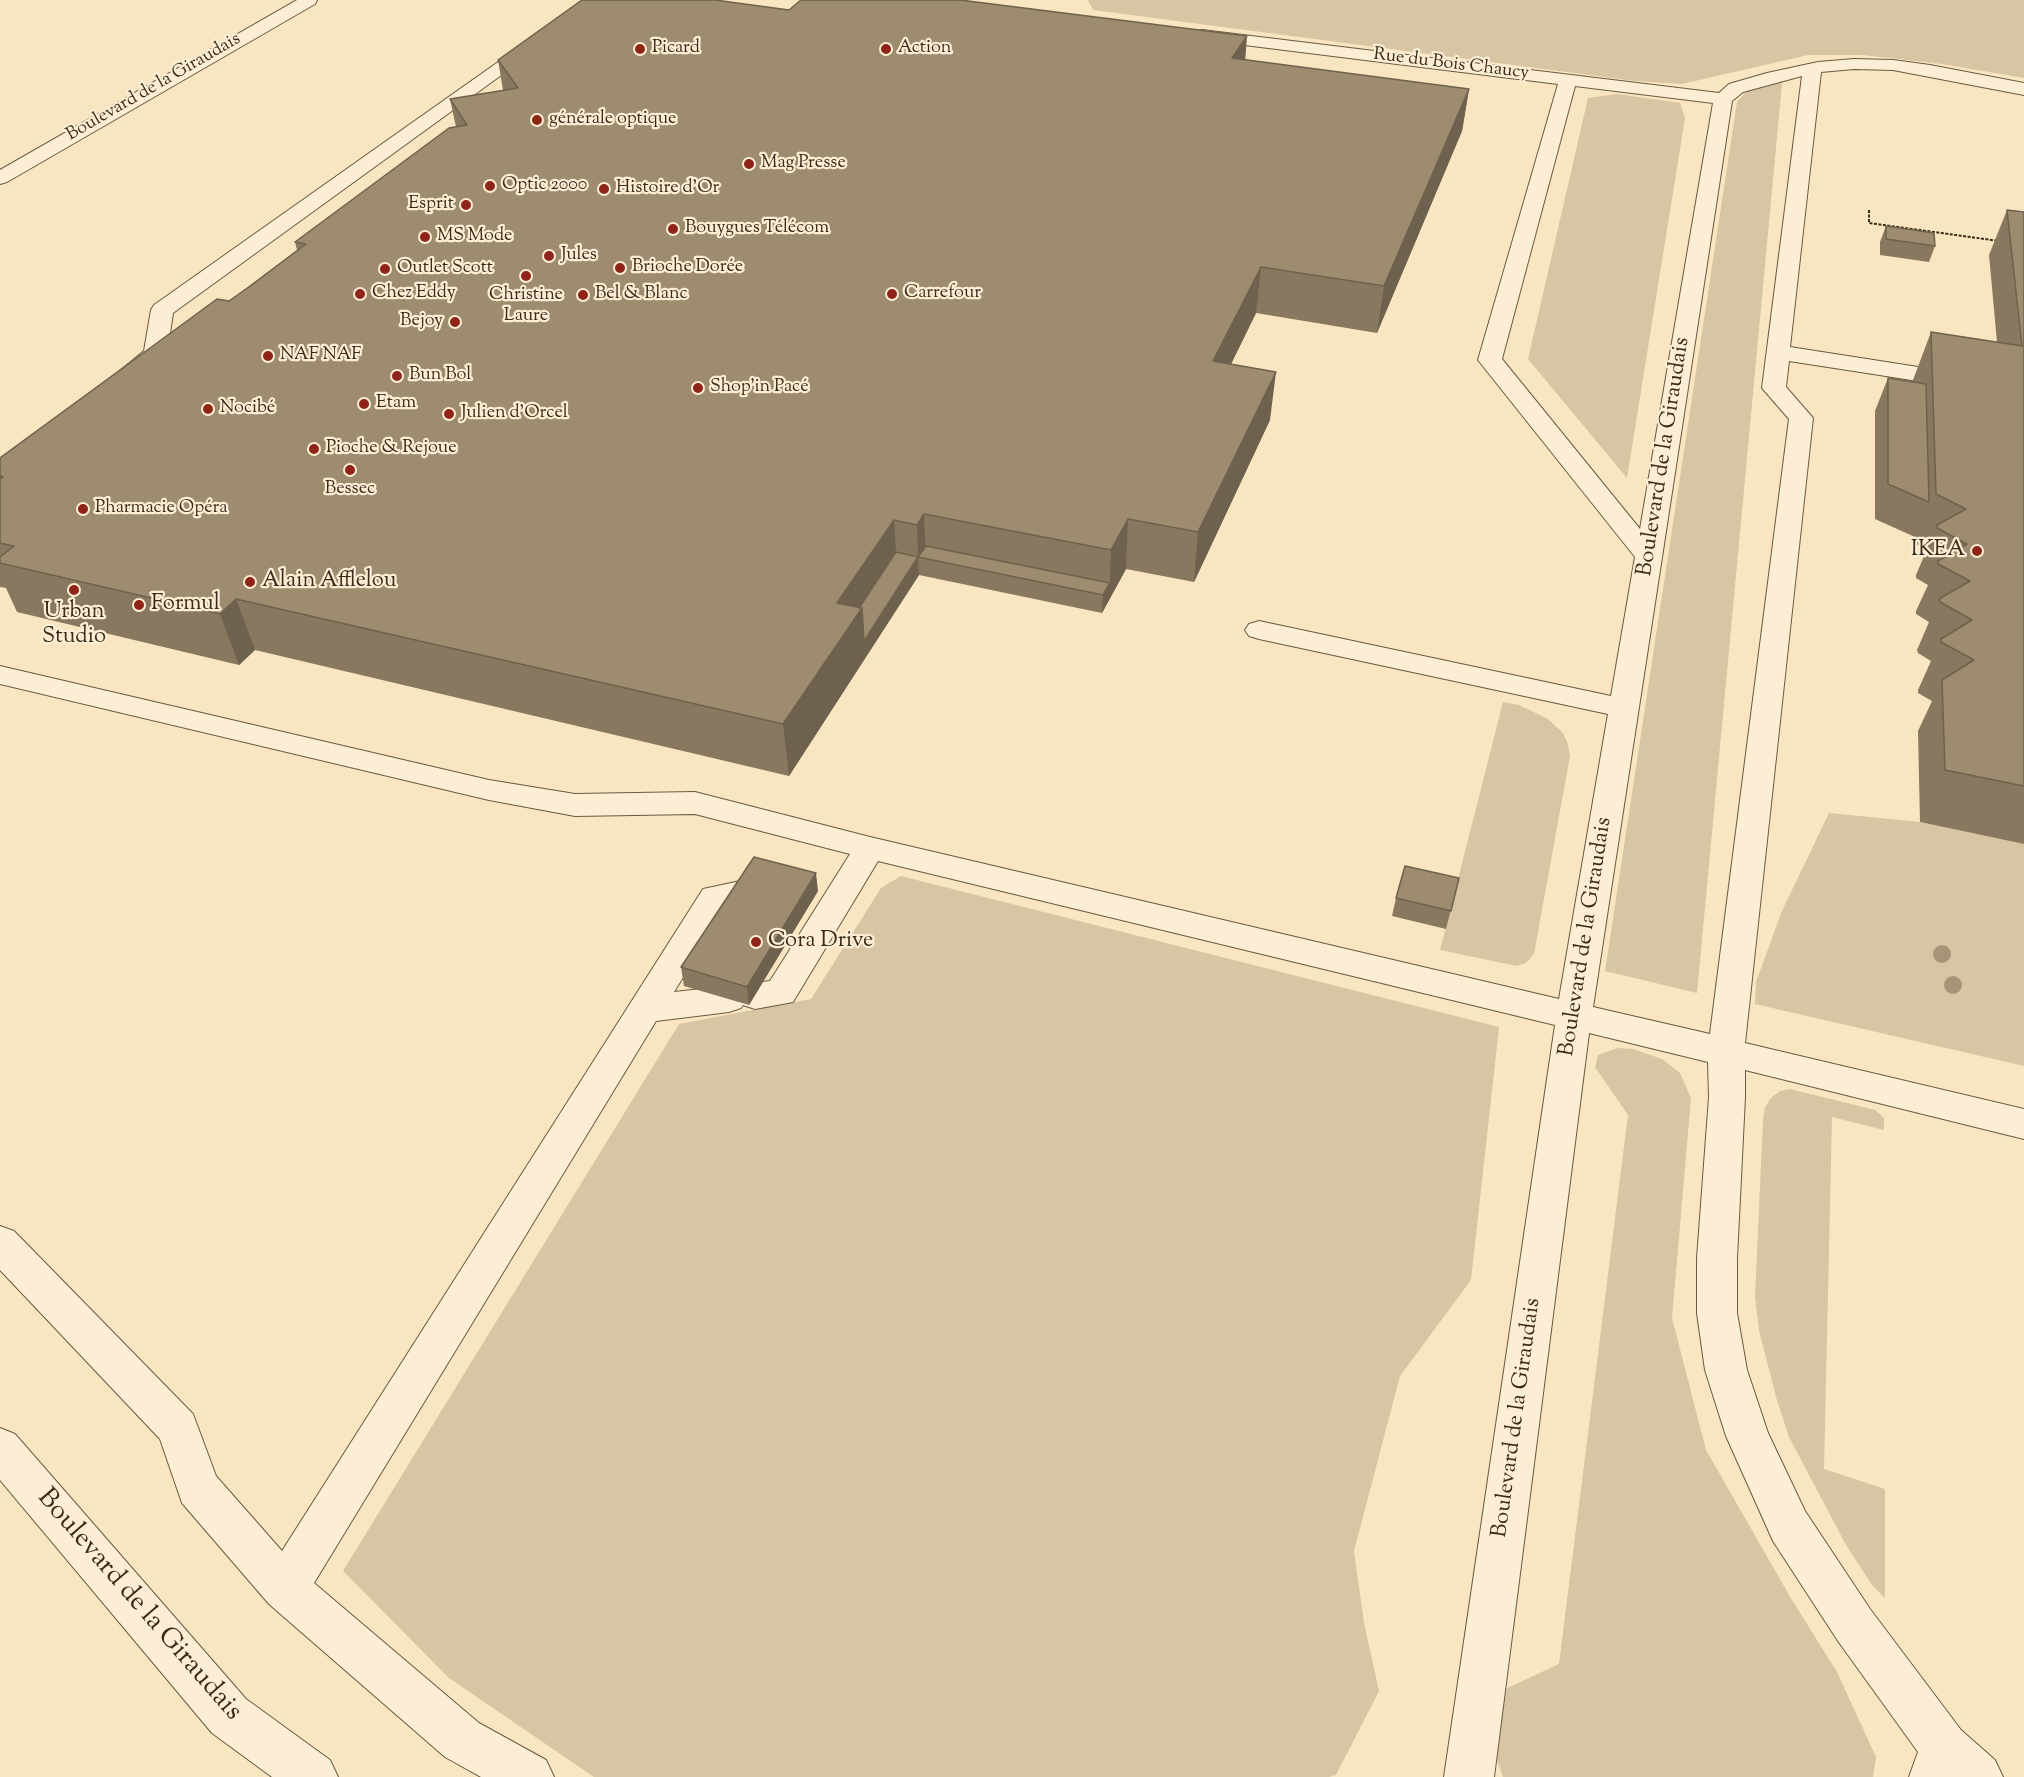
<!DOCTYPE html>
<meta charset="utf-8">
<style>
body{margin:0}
canvas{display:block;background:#f9e5bf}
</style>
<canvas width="2024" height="1777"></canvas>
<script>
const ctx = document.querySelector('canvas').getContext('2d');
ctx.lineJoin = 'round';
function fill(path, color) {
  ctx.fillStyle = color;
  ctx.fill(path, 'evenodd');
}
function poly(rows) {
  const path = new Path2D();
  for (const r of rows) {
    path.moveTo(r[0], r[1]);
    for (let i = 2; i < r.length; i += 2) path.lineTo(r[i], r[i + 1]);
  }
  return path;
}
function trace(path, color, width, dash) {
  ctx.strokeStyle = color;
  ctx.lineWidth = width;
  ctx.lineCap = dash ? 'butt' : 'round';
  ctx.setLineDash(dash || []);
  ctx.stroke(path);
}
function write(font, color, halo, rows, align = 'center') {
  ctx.font = font + ' "Sorts Mill Goudy",serif';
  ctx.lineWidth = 4.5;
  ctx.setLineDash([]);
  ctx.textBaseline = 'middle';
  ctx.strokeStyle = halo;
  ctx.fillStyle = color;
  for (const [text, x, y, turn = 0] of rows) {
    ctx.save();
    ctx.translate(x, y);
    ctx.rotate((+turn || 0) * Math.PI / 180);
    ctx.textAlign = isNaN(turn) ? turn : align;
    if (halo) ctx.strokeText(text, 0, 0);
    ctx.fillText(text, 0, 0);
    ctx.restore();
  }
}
fill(poly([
 [1088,0,2024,0,2024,78,1942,64,1863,55,1808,55,1682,84,1635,81,1093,10],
 [1781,82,1782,83,1697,993,1605,971,1737,102,1748,90],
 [1617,94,1680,103,1685,118,1627,478,1528,359,1588,98],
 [1503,702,1519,705,1548,719,1563,733,1568,744,1570,756,1534,954,1526,963,1517,966,1440,950],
 [1829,813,1920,822,2024,844,2024,1066,1755,1004,1756,982,1782,911],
 [901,876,1499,1027,1471,1280,1400,1376,1354,1551,1364,1623,1379,1691,1336,1775,1329,1777,594,1777,449,1678,343,1571,679,1024,811,999,881,888],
 [1617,1048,1633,1049,1662,1059,1680,1073,1691,1098,1672,1318,1706,1450,1792,1600,1837,1672,1876,1757,1873,1777,1503,1777,1493,1749,1501,1691,1559,1664,1628,1115,1595,1067,1598,1055],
 [1790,1089,1875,1110,1884,1118,1884,1130,1832,1117,1824,1469,1885,1489,1885,1598,1872,1585,1846,1545,1789,1437,1776,1397,1759,1330,1755,1297,1763,1120,1765,1107,1771,1098,1780,1091]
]), '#d8c5a3');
const minor = poly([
 [297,0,317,0,315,4,7,182,0,184,0,170,297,0],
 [586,0,605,0,173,313,167,354,163,359,137,380,129,382,121,380,117,375,121,370,144,351,151,310,154,305,586,0],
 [1202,30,1719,93,1729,84,1767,73,1818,62,1854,59,1893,60,1930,65,2024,83,2024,95,1893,70,1854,69,1821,72,1790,347,1931,369,1939,371,1943,376,1939,381,1931,383,1789,361,1786,387,1813,418,1745,1043,2024,1109,2024,1139,1745,1070,1745,1097,1737,1258,1737,1313,1747,1370,1768,1433,1805,1511,1870,1609,1961,1730,1995,1760,2003,1777,1909,1777,1918,1752,1838,1641,1773,1541,1726,1436,1705,1370,1697,1313,1697,1258,1709,1097,1708,1062,1589,1033,1494,1777,1444,1777,1555,1025,878,861,793,1002,755,1009,743,1005,741,1008,729,1012,656,1021,314,1583,479,1723,546,1760,554,1777,481,1777,445,1757,269,1604,182,1503,160,1439,0,1270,0,1226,14,1231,193,1414,216,1476,282,1551,703,889,745,880,757,884,762,892,757,900,726,907,674,992,729,986,741,990,743,987,755,983,770,981,850,854,695,814,575,816,489,800,0,684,0,666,489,780,575,794,695,792,870,837,1559,999,1608,714,1259,639,1249,636,1245,630,1249,624,1259,621,1611,696,1635,557,1478,360,1558,84,1196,39,1193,35,1196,31,1202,30],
 [1802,76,1762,388,1789,419,1710,1034,1593,1007,1732,101,1743,92,1802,76],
 [1575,86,1713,103,1640,529,1502,359,1575,86],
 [0,1428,15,1434,246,1699,330,1760,338,1777,272,1777,212,1733,0,1480,0,1428]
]);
trace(minor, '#695a42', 2);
trace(poly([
 [1869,210,1869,223,1999,241]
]), '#392b19', 2, [3, 1.5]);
fill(minor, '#fbeed5');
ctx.fillStyle = '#a59477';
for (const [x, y] of [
 [1942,954],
 [1953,985]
]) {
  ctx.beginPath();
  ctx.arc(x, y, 9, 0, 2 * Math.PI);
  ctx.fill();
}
fill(poly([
 [789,10,1245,60,1469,89,1462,131,1377,333,1256,313,1231,364,1270,420,1194,582,1126,569,1102,613,919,575,789,776,255,650,239,665,17,612,6,588,0,587,0,458,229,301,297,250,295,242,456,127,450,99,503,90,498,60],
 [2007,210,2024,212,2024,844,1920,822,1918,731,1932,701,1918,693,1918,690,1931,661,1918,653,1917,650,1929,622,1916,614,1916,611,1928,585,1916,578,1916,575,1927,549,1915,544,1915,535,1915,537,1875,519,1875,411,1888,378,1913,382,1913,380,1931,332,1997,342,1989,255],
 [1886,226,1935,246,1929,262,1880,255,1880,242],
 [1459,878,1446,929,1392,916,1396,898],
 [818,891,749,1005,684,986,681,967]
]), '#87785f');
fill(poly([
 [1247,36,1244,77,1232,58],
 [1469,89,1462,131,1377,333,1384,286],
 [1261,267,1256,313,1209,409,1213,361],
 [1276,372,1270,420,1194,582,1198,532],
 [924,514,926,558,918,557,917,525],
 [1128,519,1126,569,1102,613,1103,595,1110,583,1111,550],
 [894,520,897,570,918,557,919,575,789,776,783,724,837,603],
 [236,599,255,650,239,665,220,614],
 [816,873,818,891,749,1005,747,987]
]), '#6e624e');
const building = poly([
 [582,0,715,0,789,10,801,0,960,0,1247,36,1232,58,1469,89,1384,286,1261,267,1213,361,1276,372,1198,532,1128,519,1111,550,924,514,917,525,894,520,837,603,862,608,783,724,236,599,220,614,0,563,0,557,14,546,0,543,0,479,3,477,0,476,0,458,217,299,229,301,249,287,306,244,295,242,449,128,467,125,450,99,518,88,498,60,582,0],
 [2007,210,2024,212,2024,786,1945,770,1942,680,1974,660,1941,642,1941,639,1972,620,1940,602,1939,599,1970,581,1938,564,1938,561,1967,544,1937,528,1937,525,1966,509,1936,494,1931,332,2022,346,2007,210],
 [1886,226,1934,233,1935,246,1886,239,1886,226],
 [1888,378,1926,384,1929,502,1888,484,1888,378],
 [926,546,1110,583,1103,595,918,557,926,546],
 [896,552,918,557,864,641,862,608,859,608,896,552],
 [754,857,816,873,747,987,681,967,754,857],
 [1405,866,1459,878,1451,911,1396,898,1405,866]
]);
fill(building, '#9d8c6f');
trace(building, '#6e624e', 1.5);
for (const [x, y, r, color] of [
 [640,49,6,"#8f2418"],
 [886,49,6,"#8f2418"],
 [537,120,6,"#8f2418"],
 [749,164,6,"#8f2418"],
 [490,186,6,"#8f2418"],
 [604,189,6,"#8f2418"],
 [466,205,6,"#8f2418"],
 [673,229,6,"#8f2418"],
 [425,237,6,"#8f2418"],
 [549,256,6,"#8f2418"],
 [620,268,6,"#8f2418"],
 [385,269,6,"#8f2418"],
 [526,276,6,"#8f2418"],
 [360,294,6,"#8f2418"],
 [892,294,6,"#8f2418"],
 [583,295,6,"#8f2418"],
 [455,322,6,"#8f2418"],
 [268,356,6,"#8f2418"],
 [397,376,6,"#8f2418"],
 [698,388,6,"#8f2418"],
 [364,404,6,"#8f2418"],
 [208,409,6,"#8f2418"],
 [449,414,6,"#8f2418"],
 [314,449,6,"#8f2418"],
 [350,470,6,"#8f2418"],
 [83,509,6,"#8f2418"],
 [1977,551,6,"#8f2418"],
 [250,582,6,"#8f2418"],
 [74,590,6,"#8f2418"],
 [139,605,6,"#8f2418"],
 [756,942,6,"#8f2418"]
]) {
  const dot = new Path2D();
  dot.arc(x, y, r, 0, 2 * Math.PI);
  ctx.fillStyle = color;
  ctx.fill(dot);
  trace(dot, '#fbeed5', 2);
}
write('18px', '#392b19', '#fbeed5', [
 ["Picard",652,49],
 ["Action",898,49],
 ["générale optique",549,120],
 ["Mag Presse",761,164],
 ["Optic 2000",502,186],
 ["Histoire d'Or",616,189],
 ["Esprit",454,205,"right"],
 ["Bouygues Télécom",685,229],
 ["MS Mode",437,237],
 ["Jules",561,256],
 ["Brioche Dorée",632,268],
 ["Outlet Scott",397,269],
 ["Chez Eddy",372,294],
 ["Carrefour",904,294],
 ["Bel & Blanc",595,295],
 ["Christine",526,296,"center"],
 ["Laure",526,317,"center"],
 ["Bejoy",443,322,"right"],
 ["NAF NAF",280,356],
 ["Bun Bol",409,376],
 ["Shop'in Pacé",710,388],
 ["Etam",376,404],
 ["Nocibé",220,409],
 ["Julien d'Orcel",461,414],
 ["Pioche & Rejoue",326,449],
 ["Bessec",350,490,"center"],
 ["Pharmacie Opéra",95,509]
], 'left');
write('18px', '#392b19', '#fbeed5', [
 ["Rue du Bois Chaucy",1451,65,7],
 ["Boulevard de la Giraudais",154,88,-30]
]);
write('22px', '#392b19', '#fbeed5', [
 ["Boulevard de la Giraudais",1665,457,-81],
 ["Boulevard de la Giraudais",1587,937,-81],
 ["Boulevard de la Giraudais",1518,1418,-82]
]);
write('22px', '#392b19', '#fbeed5', [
 ["IKEA",1965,551,"right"],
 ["Alain Afflelou",262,582],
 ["Formul",151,605],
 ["Urban",74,613,"center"],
 ["Studio",74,638,"center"],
 ["Cora Drive",768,942]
], 'left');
write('27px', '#392b19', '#fbeed5', [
 ["Boulevard de la Giraudais",138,1606,49]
]);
</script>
